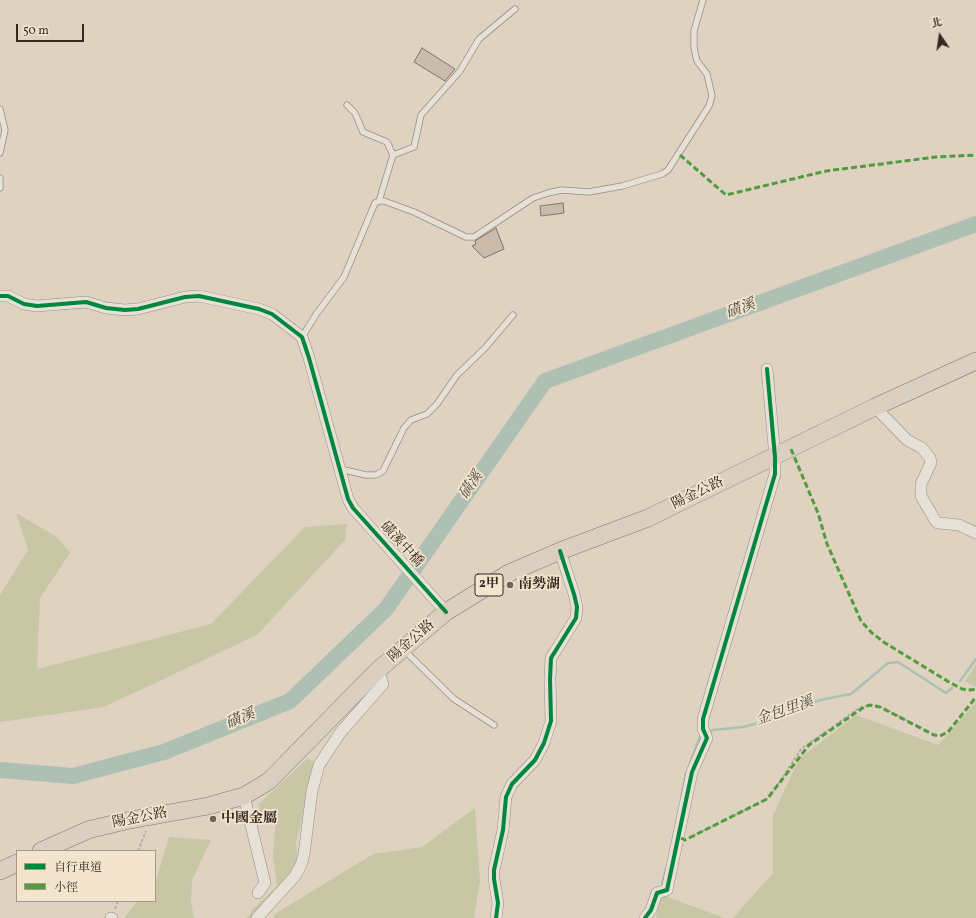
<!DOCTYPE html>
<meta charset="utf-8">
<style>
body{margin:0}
#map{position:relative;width:976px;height:918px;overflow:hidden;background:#dfd2c0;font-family:Vollkorn,"Noto Serif TC",serif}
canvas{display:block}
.legend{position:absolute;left:16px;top:850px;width:140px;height:52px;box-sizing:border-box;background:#f3e4ce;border:1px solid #a79889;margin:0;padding:5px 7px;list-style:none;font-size:12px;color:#352721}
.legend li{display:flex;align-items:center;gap:8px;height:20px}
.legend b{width:20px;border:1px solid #a79889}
.north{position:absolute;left:920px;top:16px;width:40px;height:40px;-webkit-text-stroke:3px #f3e4ce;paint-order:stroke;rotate:347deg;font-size:11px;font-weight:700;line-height:16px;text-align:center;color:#352721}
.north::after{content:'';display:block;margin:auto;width:14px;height:18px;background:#352721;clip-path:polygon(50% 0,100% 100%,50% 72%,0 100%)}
.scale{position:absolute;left:16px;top:24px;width:68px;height:18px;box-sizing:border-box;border:2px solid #352721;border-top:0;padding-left:5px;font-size:12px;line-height:14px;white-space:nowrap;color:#352721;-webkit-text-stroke:3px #f3e4ce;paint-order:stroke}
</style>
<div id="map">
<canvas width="976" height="918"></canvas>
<ul class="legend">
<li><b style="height:5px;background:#00873e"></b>自行車道</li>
<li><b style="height:5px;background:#519c3f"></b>小徑</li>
</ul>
<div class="north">北</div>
<div class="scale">50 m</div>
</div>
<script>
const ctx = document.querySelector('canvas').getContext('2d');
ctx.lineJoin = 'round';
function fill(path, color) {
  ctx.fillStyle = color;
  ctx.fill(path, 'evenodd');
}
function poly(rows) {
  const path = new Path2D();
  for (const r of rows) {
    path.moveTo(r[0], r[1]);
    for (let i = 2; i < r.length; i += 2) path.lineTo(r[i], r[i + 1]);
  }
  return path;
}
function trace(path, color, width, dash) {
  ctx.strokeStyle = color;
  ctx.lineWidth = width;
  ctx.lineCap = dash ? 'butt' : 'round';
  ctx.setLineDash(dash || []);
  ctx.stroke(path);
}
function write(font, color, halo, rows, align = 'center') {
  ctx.font = font + ' Vollkorn,"Noto Serif TC",serif';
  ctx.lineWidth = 3.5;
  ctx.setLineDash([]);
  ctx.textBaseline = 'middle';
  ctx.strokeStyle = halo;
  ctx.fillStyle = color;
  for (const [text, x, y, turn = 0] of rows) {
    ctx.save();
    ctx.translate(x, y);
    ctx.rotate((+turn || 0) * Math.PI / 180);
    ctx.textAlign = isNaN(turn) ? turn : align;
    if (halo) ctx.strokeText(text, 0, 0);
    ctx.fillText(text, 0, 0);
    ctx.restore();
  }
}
fill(poly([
 [16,513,57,537,70,553,40,598,37,669,211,624,305,527,347,524,345,540,257,635,104,707,0,722,0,595,28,550],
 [976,665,976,687,965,681],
 [976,702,976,918,733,918,773,873,773,815,799,759,856,715,938,745],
 [307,759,314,761,312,779,296,843,298,864,255,918,247,918,254,908,277,886,273,856,276,814,260,812,259,804],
 [475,808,480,881,474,918,274,918,275,914,373,854,422,847],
 [169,837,211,840,192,880,191,902,194,918,124,918,137,901,155,901,155,884],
 [662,895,725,918,656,918]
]), '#c7c7a5');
trace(poly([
 [960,681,976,659],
 [709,732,713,730,743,727,763,722,820,700,851,694,888,663,898,662,946,693,952,688],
 [690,763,700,737,702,735],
 [681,798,686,773],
 [662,884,666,869]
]), '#aec0b3', 2.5);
trace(poly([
 [0,770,73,776,164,752,290,701,386,609,545,381,976,224]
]), '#aec0b3', 16);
const building = poly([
 [422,48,455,69,445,81,414,62,422,48],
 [563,203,564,213,541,216,540,206,563,203],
 [496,228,504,249,484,258,472,246,476,244,475,241,496,228]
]);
fill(building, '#cabbab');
trace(building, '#7e766c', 1);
const lane = poly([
 [347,105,355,113,363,132,387,142,393,155,379,201],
 [0,109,5,130,0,153],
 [393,155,414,147,421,115,460,71,479,39,515,9],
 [0,178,0,188],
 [302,337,317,313,344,277,375,203,379,201,384,201,414,212,466,237,474,237,533,198,548,193,561,190,589,192,622,186,662,174,668,170,709,106,712,96,707,74,697,61,694,48,694,31,703,0],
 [340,469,366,475,376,475,383,471,404,428,411,420,427,414,437,404,457,375,485,348,513,315],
 [405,651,454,699,494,725]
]);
const street = poly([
 [0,296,8,296,24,304,37,306,86,302,106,308,125,310,138,309,185,297,199,296,259,309,272,314,302,337,309,358,348,499,353,508,446,612],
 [875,407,907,440,922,448,930,458,931,463,921,484,921,496,935,520,938,523,959,525,976,533],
 [244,796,265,883,258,893],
 [111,918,112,918],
 [257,918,295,876,301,865,304,854,312,791,319,765,340,733,383,684,378,670],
 [496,918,498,903,494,879,494,870,503,830,506,797,512,784,535,760,544,743,551,721,550,679,551,658,576,618,577,607,574,594,560,551],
 [645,918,651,910,657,893,667,890,692,772,707,738,703,729,703,719,775,474,775,457,767,369]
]);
const primary = poly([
 [41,851,88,830,125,821,208,806,244,796,269,781,378,670,446,612,509,573,560,551,648,518,875,407,976,361],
 [0,871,17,863]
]);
trace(lane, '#968d82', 7);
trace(street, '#968d82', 12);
trace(primary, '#7e766c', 18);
trace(poly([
 [689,838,769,798,801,749,859,708,869,705,879,706,922,728],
 [138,851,146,831],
 [115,909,118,901]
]), '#a7a19a', 1.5, [3, 2]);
trace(lane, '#e6e0d6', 5.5);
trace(street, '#e6e0d6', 11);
trace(primary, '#dacfc1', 17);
trace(poly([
 [680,155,726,195,826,171,936,157,976,155],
 [791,449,818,513,827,544,861,621,872,633,885,643,949,682,962,689,971,690,976,689],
 [681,838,685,840,767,799,809,745,864,707,870,705,880,707,934,735,940,736,948,732,976,697]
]), '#519c3f', 3, [6, 3]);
trace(poly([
 [0,296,8,296,24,304,37,306,86,302,106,308,125,310,138,309,185,297,199,296,259,309,272,314,302,337,309,358,348,499,353,508,446,612],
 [496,918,498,903,494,879,494,870,503,830,506,797,512,784,535,760,544,743,551,721,550,679,551,658,576,618,577,607,574,594,560,551],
 [645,918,651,910,657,893,667,890,692,772,707,738,703,729,703,719,775,474,775,457,767,369]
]), '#00873e', 4);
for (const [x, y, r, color] of [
 [510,585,4,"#706359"],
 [213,819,4,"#706359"]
]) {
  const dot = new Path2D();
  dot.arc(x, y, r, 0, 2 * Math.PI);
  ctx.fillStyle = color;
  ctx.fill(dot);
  trace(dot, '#f3e4ce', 1.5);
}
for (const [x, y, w] of [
 [489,585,28]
]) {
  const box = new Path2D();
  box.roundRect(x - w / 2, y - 11, w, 22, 3);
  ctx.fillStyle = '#f3e4ce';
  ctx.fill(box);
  trace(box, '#352721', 1);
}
write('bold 13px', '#352721', null, [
 ["2甲",489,585]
]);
write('14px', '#352721', '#f3e4ce', [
 ["陽金公路",698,494,-26],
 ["磺溪中橋",401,545,48],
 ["陽金公路",412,642,-41],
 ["陽金公路",140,819,-11]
]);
write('bold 14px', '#352721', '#f3e4ce', [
 ["南勢湖",518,585],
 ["中國金屬",221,819]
], 'left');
write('italic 15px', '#4e4c44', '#f3e4ce', [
 ["磺溪",741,310,-20],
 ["磺溪",472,486,-55],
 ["金包里溪",785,712,-19],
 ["磺溪",241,720,-22]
]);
</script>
